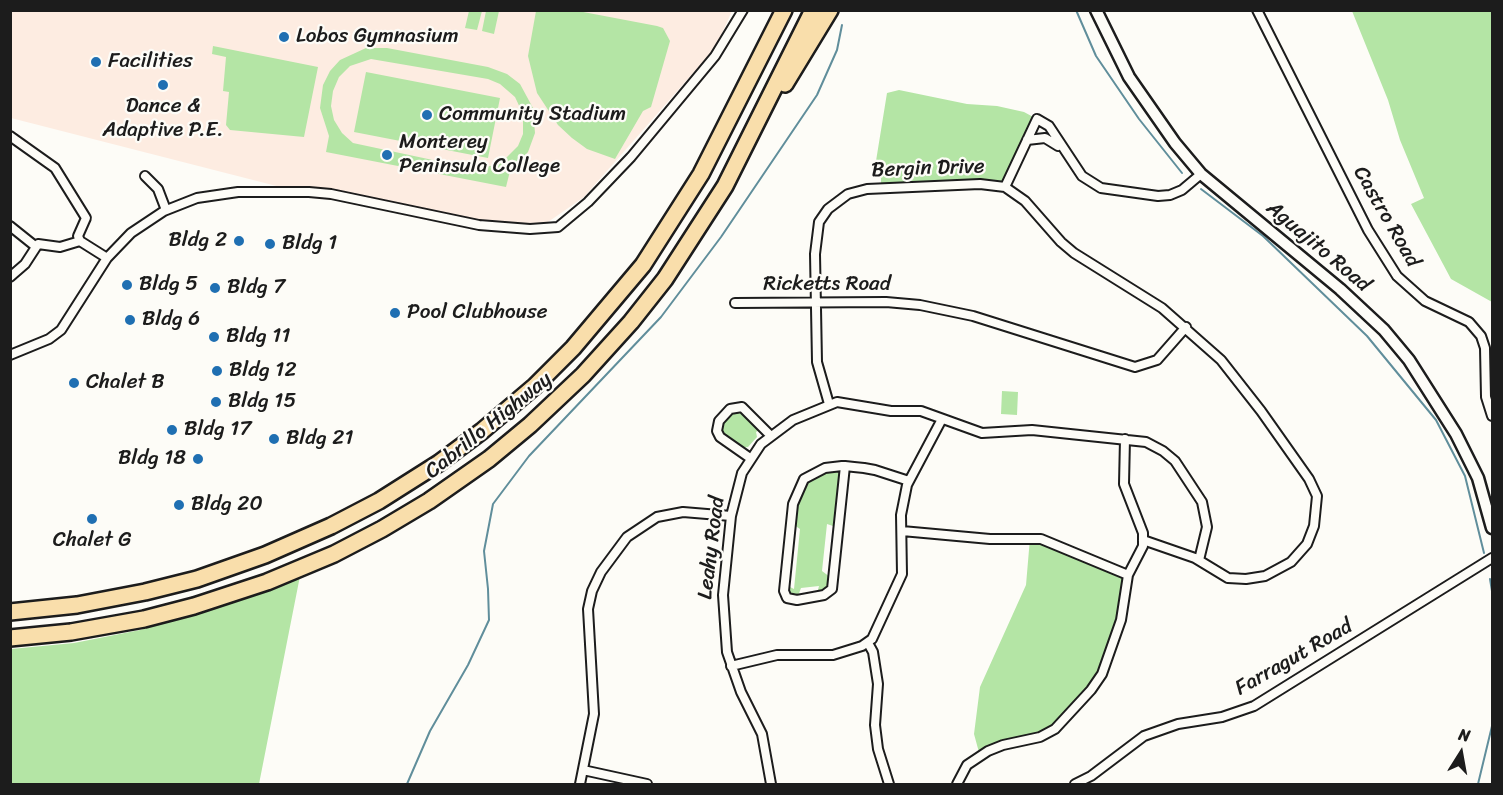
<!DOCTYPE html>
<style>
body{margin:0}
#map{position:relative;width:1503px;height:795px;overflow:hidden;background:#fdfcf7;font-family:Sriracha,sans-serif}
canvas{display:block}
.frame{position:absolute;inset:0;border:12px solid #1c1c1c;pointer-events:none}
.north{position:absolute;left:1431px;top:723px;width:60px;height:60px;-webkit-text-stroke:4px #fdfcf7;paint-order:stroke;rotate:11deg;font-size:16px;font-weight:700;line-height:24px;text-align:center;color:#1c1c1c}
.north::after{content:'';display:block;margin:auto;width:21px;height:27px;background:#1c1c1c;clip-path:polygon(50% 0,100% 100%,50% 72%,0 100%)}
</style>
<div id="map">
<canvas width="1503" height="795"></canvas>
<div class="frame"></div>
<div class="north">N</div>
</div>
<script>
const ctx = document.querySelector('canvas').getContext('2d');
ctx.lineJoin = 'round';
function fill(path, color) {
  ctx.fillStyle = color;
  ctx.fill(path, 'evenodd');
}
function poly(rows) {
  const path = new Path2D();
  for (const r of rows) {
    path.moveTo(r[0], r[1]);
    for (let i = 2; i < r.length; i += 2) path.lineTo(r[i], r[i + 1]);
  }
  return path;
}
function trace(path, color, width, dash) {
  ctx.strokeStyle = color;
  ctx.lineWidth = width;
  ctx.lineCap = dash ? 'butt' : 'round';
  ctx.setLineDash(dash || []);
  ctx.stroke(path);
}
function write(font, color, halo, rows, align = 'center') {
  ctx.font = font + ' Sriracha,sans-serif';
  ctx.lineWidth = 4.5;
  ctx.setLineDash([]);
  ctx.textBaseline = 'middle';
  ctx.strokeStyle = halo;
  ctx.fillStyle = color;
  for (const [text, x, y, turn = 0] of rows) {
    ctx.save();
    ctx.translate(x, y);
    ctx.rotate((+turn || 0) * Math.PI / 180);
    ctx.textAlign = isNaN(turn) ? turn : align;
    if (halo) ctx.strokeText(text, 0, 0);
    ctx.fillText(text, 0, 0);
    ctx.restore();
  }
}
fill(poly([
 [10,11,732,11,716,47,584,197,538,229,486,225,296,191,11,118]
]), '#fdece1');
fill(poly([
 [469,11,482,11,477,30,465,28],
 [486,11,499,11,494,34,482,31],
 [536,11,578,11,657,26,663,28,670,41,651,107,643,111,615,159,587,149,572,138,558,125,537,93,528,56],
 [1352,11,1492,11,1492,302,1451,279,1411,204,1424,198,1400,140,1388,100],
 [213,46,318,67,304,137,230,130,226,125,229,92,223,91,226,57,212,54],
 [366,48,387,48,488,67,507,74,520,84,533,108,535,133,528,152,510,171,506,187,326,152,329,136,320,108,323,85,330,71,340,60],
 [371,59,488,79,500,84,515,97,523,114,523,134,518,146,500,164,475,169,353,143,342,133,334,120,331,106,333,91,339,77,350,66],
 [366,72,500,98,488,158,354,132],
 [899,90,967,104,997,106,1024,112,1037,119,1005,187,881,189,881,172,876,161,887,93],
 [1002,391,1018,392,1017,415,1001,414],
 [736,410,744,413,759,430,756,432,757,437,748,447,741,448,721,432,721,424,732,411],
 [837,471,839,473,833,526,827,524,822,571,830,577,828,587,817,594,819,586,801,588,798,596,791,595,788,586,794,589,800,529,794,525,797,501,802,489,814,477,824,472],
 [1030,538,1128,575,1125,600,1102,674,1066,720,1032,740,980,756,974,734,980,687,1026,585],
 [300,576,259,784,11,784,11,649,74,643,140,630,246,598]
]), '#b4e5a5');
trace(poly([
 [1076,10,1096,56,1139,119,1182,173],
 [1201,189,1263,236,1367,336,1436,420,1465,476,1484,553],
 [1490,579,1492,591],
 [407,784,430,731,468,665,489,620,488,589,484,551,493,504,529,456,661,317,721,237,817,95,837,50,842,25],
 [1478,784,1492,726]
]), '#608e9b', 2);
const street = poly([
 [1257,10,1368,230,1397,276,1425,301,1469,322,1481,336,1485,348,1486,397,1492,416],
 [10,136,55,168,86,218,78,236,80,241,60,247,38,244,25,264,10,277],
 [1027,140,1045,138,1058,146],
 [145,176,158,189,166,210],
 [1005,187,1037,119,1049,126,1082,176,1101,188,1158,196,1170,195,1182,190,1201,174],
 [10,226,35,246],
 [80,241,107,258],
 [735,303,886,302,920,305,973,316,1135,367,1157,360,1186,327],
 [10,355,49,339,61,330,107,258,131,233,164,211,197,198,238,192,309,192,331,194,479,225,530,229,558,227,588,202,631,157,715,56,743,10],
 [829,404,817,362,815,254,819,222,828,209,848,194,867,189,980,184,1005,187,1025,201,1061,242,1074,253,1162,308,1221,360,1261,411,1309,479,1317,496,1314,526,1307,544,1291,562,1265,576,1246,579,1228,578,1195,558,1143,540],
 [750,458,720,437,717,431,719,421,730,409,742,407,770,435],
 [845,466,832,589,824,595,797,600,787,598,784,591,793,504,804,479,825,468,842,466,845,466,854,467,864,468,875,470,909,481],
 [902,531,990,539,1041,539,1128,575],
 [868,643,873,652,878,684,875,725,878,749,889,784],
 [731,666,777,655,833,655,862,646,872,639,902,574,901,515,907,485,942,419],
 [583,770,647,784],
 [580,784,594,714,588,609,592,591,601,572,627,537,657,517,683,512,731,516],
 [771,784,762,734,741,692,727,652,723,595,731,516,742,473,761,444,793,420,837,402,891,411,921,411,982,433,1032,430,1146,442,1163,451,1175,461,1202,502,1207,527,1199,560],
 [957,784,967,765,988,751,1003,745,1040,737,1055,729,1091,690,1102,674,1121,620,1128,575,1143,546,1143,533,1124,484,1125,439],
 [1075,784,1091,776,1144,736,1178,724,1222,717,1254,706,1492,558]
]);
const secondary = poly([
 [1096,10,1129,77,1175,143,1201,174,1340,289,1384,330,1409,360,1456,434,1478,478,1492,528]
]);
const highway = poly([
 [785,84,830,10],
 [10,612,77,605,145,592,197,579,265,555,331,526,379,501,439,463,482,431,535,386,573,348,643,265,701,174,784,10],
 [10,638,71,632,144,619,194,606,267,582,334,554,382,529,429,501,489,459,530,425,583,375,631,322,665,279,725,186,813,10]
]);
trace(street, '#1c1c1c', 12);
trace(secondary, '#1c1c1c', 15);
trace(highway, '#1c1c1c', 20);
trace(street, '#fdfcf7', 8);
trace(secondary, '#fdfcf7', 10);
trace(highway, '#f9deab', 15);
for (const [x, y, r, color] of [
 [284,37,6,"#1f6fb2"],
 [96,62,6,"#1f6fb2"],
 [163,85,6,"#1f6fb2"],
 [427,115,6,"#1f6fb2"],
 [387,155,6,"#1f6fb2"],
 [239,241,6,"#1f6fb2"],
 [270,244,6,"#1f6fb2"],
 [127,285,6,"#1f6fb2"],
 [215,288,6,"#1f6fb2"],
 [395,313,6,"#1f6fb2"],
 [130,320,6,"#1f6fb2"],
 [214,337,6,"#1f6fb2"],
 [217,371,6,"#1f6fb2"],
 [74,383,6,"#1f6fb2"],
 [216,402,6,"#1f6fb2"],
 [172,430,6,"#1f6fb2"],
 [274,439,6,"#1f6fb2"],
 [198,459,6,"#1f6fb2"],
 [179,505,6,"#1f6fb2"],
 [92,519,6,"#1f6fb2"]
]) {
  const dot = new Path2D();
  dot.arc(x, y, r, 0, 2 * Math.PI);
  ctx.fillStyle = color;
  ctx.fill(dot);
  trace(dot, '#fdfcf7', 2);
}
write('21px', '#1c1c1c', '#fdfcf7', [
 ["Lobos Gymnasium",296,37],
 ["Facilities",108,62],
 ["Dance &",163,107,"center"],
 ["Adaptive P.E.",163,131,"center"],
 ["Community Stadium",439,115],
 ["Monterey",399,143],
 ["Peninsula College",399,167],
 ["Bldg 2",227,241,"right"],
 ["Bldg 1",282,244],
 ["Bldg 5",139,285],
 ["Bldg 7",227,288],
 ["Pool Clubhouse",407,313],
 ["Bldg 6",142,320],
 ["Bldg 11",226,337],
 ["Bldg 12",229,371],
 ["Chalet B",86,383],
 ["Bldg 15",228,402],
 ["Bldg 17",184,430],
 ["Bldg 21",286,439],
 ["Bldg 18",186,459,"right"],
 ["Bldg 20",191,505],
 ["Chalet G",92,541,"center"]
], 'left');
write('21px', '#1c1c1c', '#fdfcf7', [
 ["Bergin Drive",928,169,-2],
 ["Castro Road",1386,217,60],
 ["Aguajito Road",1318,247,40],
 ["Ricketts Road",827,285],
 ["Cabrillo Highway",489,426,-39],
 ["Leahy Road",712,548,-83],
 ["Farragut Road",1294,658,-30]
]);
</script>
